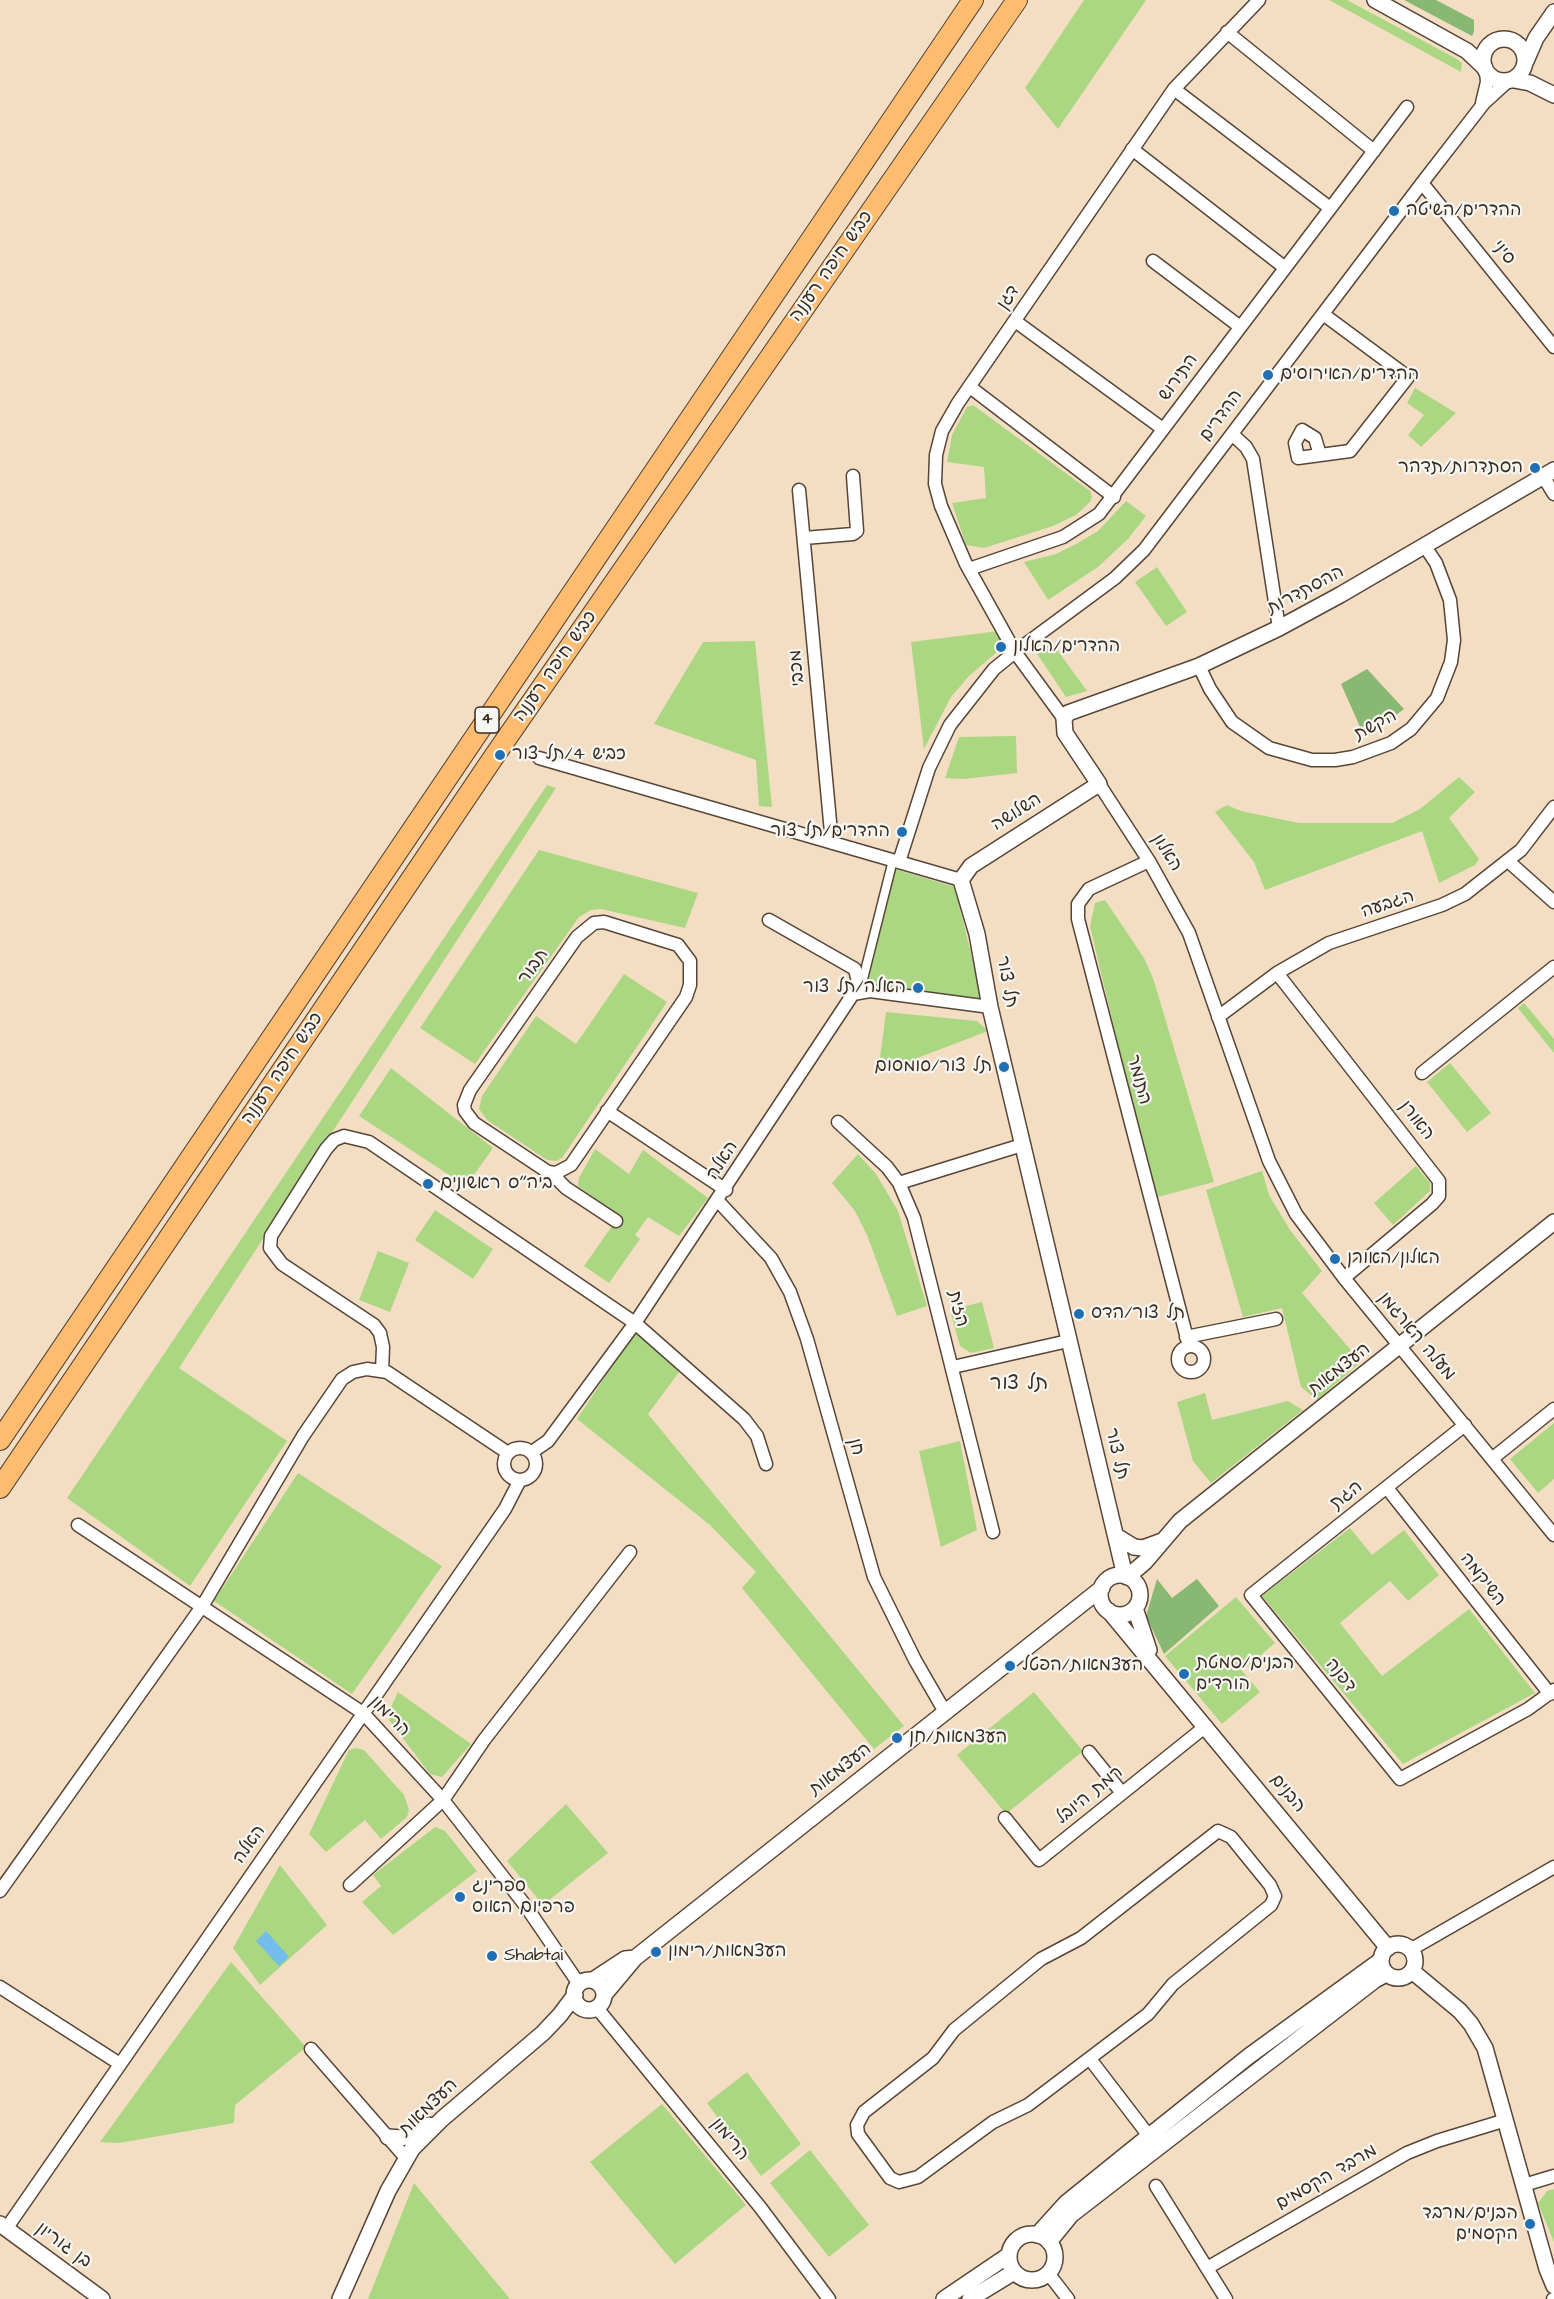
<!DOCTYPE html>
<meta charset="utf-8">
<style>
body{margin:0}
canvas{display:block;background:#f3dec3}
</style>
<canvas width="1554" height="2299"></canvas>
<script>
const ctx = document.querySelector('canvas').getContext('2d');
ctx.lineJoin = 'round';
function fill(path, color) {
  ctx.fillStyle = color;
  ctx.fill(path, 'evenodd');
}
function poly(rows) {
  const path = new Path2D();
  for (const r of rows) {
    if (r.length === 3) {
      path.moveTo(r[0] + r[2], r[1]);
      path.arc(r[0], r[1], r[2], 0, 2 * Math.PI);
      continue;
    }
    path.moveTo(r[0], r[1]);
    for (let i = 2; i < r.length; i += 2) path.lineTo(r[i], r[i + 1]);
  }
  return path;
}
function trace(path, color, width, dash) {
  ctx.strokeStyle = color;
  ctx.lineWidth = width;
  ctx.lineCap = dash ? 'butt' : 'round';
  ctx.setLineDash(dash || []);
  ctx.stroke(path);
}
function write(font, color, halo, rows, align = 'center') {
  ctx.font = font + ' "Architects Daughter","Playpen Sans Hebrew",sans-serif';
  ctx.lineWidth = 4.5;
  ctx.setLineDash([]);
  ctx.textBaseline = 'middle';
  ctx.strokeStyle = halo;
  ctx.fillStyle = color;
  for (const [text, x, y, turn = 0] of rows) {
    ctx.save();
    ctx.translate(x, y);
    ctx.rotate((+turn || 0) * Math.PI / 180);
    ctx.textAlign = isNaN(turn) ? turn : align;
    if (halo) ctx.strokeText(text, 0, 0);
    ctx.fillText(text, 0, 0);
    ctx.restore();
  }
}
fill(poly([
 [1084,0,1146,0,1058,129,1025,88],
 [1329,0,1347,0,1457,59,1462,63,1461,72],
 [1415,388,1456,413,1421,447,1408,435,1424,415,1407,403],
 [973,405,1090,491,1092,497,1090,502,1076,515,1053,526,984,548,966,545,952,503,986,498,984,467,947,462,952,435,967,407],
 [1126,501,1146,516,1128,539,1098,567,1048,600,1024,562,1056,554,1076,544,1098,531],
 [1157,567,1187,612,1166,626,1135,582],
 [999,631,1005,645,969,676,951,697,924,749,911,642],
 [1050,640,1087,691,1066,697,1037,654],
 [755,641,772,807,759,806,756,760,654,724,703,642],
 [1016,736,1017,773,963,779,945,778,959,737],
 [1459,777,1475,792,1449,818,1479,859,1475,865,1439,883,1422,831,1265,890,1254,862,1215,812,1227,805,1241,811,1299,823,1392,823,1420,809],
 [547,785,556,788,179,1368,287,1441,190,1586,67,1498],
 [539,850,698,893,685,928,601,909,591,910,579,917,475,1064,420,1028],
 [894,869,955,887,982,1000,866,985],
 [1105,900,1144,958,1153,978,1214,1182,1154,1198,1090,926,1095,903],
 [624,974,667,1002,562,1158,556,1161,547,1160,487,1120,479,1109,482,1096,536,1016,576,1044],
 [1524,1003,1554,1039,1554,1053,1518,1008],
 [886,1012,977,1021,988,1031,878,1073],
 [1450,1063,1491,1113,1467,1132,1427,1082],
 [391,1068,493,1148,466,1186,359,1116],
 [595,1149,629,1174,643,1150,708,1198,679,1236,648,1217,635,1235,640,1239,609,1283,584,1266,619,1216,578,1186,579,1178],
 [858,1154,876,1174,898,1211,927,1306,897,1316,867,1235,855,1211,832,1183],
 [1416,1166,1430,1183,1430,1191,1393,1225,1374,1203],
 [1262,1171,1269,1195,1290,1230,1322,1271,1302,1293,1361,1362,1317,1400,1301,1387,1282,1308,1243,1317,1206,1190],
 [435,1210,493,1249,473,1279,415,1240],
 [378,1251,409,1263,390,1312,359,1300],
 [982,1302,994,1348,971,1353,960,1346,950,1310],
 [636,1330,682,1368,648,1414,904,1726,874,1749,742,1588,756,1572,710,1525,577,1419],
 [1205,1393,1212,1420,1288,1401,1303,1410,1211,1483,1193,1461,1177,1402],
 [1554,1423,1554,1479,1538,1493,1510,1459],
 [960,1441,977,1530,941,1547,919,1451],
 [298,1473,442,1566,352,1694,214,1601],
 [1350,1528,1372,1555,1404,1530,1439,1575,1408,1601,1390,1581,1340,1623,1382,1676,1469,1609,1535,1693,1403,1764,1262,1596],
 [1236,1597,1275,1643,1242,1671,1260,1692,1222,1724,1165,1656],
 [398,1692,471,1744,442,1777,430,1774,389,1720,390,1709],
 [1034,1692,1083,1751,1006,1814,957,1755],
 [356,1748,364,1750,404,1795,409,1810,407,1817,381,1839,365,1820,326,1852,309,1834,349,1750],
 [566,1804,608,1853,543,1905,507,1861],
 [435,1827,445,1831,477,1871,393,1935,362,1902,381,1886,373,1875],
 [280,1865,327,1925,260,1985,233,1948],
 [231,1962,306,2047,235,2105,234,2123,119,2143,100,2142],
 [747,2072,801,2144,761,2176,707,2103],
 [662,2104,746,2205,675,2264,590,2162],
 [810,2150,869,2225,829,2257,770,2183],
 [414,2183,510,2299,368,2299],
 [1554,2189,1554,2242,1538,2203,1547,2191]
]), '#abd783');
fill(poly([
 [1404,0,1436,0,1474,20,1474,32,1472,36],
 [1367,669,1404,709,1365,738,1341,684],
 [1157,1579,1172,1598,1197,1579,1219,1606,1164,1654,1146,1616]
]), '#88b871');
fill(poly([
 [266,1931,289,1957,279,1966,256,1941]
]), '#72bdeb');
const pedestrian = poly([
 [861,987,893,860]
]);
const minor = poly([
 [1227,32,1374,151],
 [1174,89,1330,208],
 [1482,103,1487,82,1486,71],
 [1132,149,1284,267],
 [1422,183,1554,347],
 [1153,261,1239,326],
 [1015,321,1163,429],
 [970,387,1114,497],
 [1233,435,1246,447,1253,459,1279,628],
 [1320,455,1315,438,1302,430,1295,443,1298,458,1350,451,1408,377,1323,314],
 [1543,476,1554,494],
 [799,490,832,843],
 [804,538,853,534,857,531,853,476],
 [969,569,1063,537,1099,514,1407,107],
 [1199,666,1210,689,1232,722,1269,748,1312,760,1335,760,1353,757,1391,743,1411,729,1437,698,1451,662,1454,640,1450,600,1436,563,1424,545],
 [1064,719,1015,652,1115,578,1144,550,1422,183,1484,103,1508,81],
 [539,758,961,880],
 [1099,784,1149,861,1189,933,1269,1161,1296,1214,1344,1278,1554,1535],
 [1149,861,1089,889,1078,904,1078,919,1189,1346],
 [1508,861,1554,902],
 [899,862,929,768,950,725,994,669,1015,652,966,564,941,506,935,484,936,455,942,431,958,403,1174,89,1259,0],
 [769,920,855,969,860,991],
 [604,922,678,945,690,961,690,985,686,997,571,1165,556,1173,548,1172,474,1123,465,1111,464,1105,470,1090,577,937,594,923,604,922],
 [1277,973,1439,1181,1439,1196,1432,1204,1344,1278],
 [1218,1017,1277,973,1329,943,1442,905,1465,894,1521,850,1554,807],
 [1422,1073,1554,967],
 [607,1111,726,1190],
 [838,1122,887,1167,899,1183,914,1218,993,1532],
 [556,1173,558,1180,566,1188,616,1221],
 [899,1183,1022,1145],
 [718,1201,771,1258,790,1292,807,1339,874,1577,915,1660,945,1712],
 [1186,1337,1276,1319],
 [1191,1359,13],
 [953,1367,1068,1341],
 [382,1371,383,1347,380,1333,374,1325,282,1264,270,1248,271,1236,326,1149,334,1140,344,1136,369,1142,635,1323,744,1419,757,1436,766,1464],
 [1465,1425,1251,1595,1400,1779,1528,1709,1554,1690],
 [520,1464,16],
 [532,1452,548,1441,635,1323,853,994,870,991,990,1007],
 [1493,1458,1554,1409],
 [1387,1488,1550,1694],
 [78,1525,363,1713,443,1800,525,1905,579,1984],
 [1089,1752,1122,1793],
 [1005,1818,1039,1860,1206,1726],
 [1218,1831,1231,1837,1270,1885,1275,1896,1271,1905,1173,1984,1148,2014,1028,2105,993,2122,918,2177,899,2182,890,2178,858,2134,857,2125,864,2112,933,2058,954,2030,1041,1959,1081,1938,1218,1831],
 [350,1885,443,1800,484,1740,630,1552],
 [0,1891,203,1605,303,1436,342,1379,353,1372,367,1369,387,1372,508,1453],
 [1410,1950,1554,1867],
 [0,1987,120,2064],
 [597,2008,760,2207,829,2299],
 [311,2049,406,2158],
 [1090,2059,1149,2136],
 [1524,2185,1554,2176],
 [1156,2186,1226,2299],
 [6,2229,505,1509,520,1480],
 [1207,2268,1407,2153,1437,2141,1506,2120],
 [1048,2273,1068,2299],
 [1553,2299,1554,2299]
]);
const tertiary = poly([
 [1375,0,1467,51,1485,68],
 [1504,60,21],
 [1526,61,1536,38,1554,12],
 [1514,80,1530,83,1554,95],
 [1116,1536,1134,1547,1143,1548,1162,1541],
 [1120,1595,20],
 [1125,1576,990,1007,977,934,961,880,971,866,1099,784,1065,733,1064,719,1068,713,1199,666,1279,628,1340,595,1554,470],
 [1127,1577,1145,1562,1180,1521,1554,1222],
 [1135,1608,1149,1650],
 [1109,1611,1388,1948],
 [1398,1961,17],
 [1412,1971,1460,2011,1471,2024,1485,2048,1547,2269,1554,2286],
 [593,1980,625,1959,635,1958],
 [589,1995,15],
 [604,1995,635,1958,1102,1588],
 [388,2137,402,2138,429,2125],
 [0,2224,102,2299],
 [1032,2257,23],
 [1037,2235,1066,2203,1129,2152,1249,2056,1381,1960],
 [1049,2242,1071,2215,1375,1980,1386,1974],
 [340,2299,388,2191,412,2149,442,2119,543,2033,560,2015,575,1995],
 [944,2299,1009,2255],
 [970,2299,1014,2272]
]);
const trunk = poly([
 [0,1440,973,0],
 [0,1488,493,758,1017,0]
]);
trace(pedestrian, '#574537', 11);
trace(minor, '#574537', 15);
trace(tertiary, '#574537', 18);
trace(trunk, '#574537', 22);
trace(pedestrian, '#fff', 8);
trace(minor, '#fff', 12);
trace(tertiary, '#fff', 15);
trace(trunk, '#febc70', 20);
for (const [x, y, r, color] of [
 [1394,211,6,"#1f6fb2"],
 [1268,375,6,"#1f6fb2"],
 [1535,468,6,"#1f6fb2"],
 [1001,647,6,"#1f6fb2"],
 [500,755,6,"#1f6fb2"],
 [902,832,6,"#1f6fb2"],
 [918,988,6,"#1f6fb2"],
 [1004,1067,6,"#1f6fb2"],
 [428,1184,6,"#1f6fb2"],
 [1335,1259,6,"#1f6fb2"],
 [1079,1314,6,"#1f6fb2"],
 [1010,1666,6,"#1f6fb2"],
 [1184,1674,6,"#1f6fb2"],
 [897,1738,6,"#1f6fb2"],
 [460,1897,6,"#1f6fb2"],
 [656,1952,6,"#1f6fb2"],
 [492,1956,6,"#1f6fb2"],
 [1530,2224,6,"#1f6fb2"]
]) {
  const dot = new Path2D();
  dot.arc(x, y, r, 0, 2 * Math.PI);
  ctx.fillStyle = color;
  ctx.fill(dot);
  trace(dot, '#f6f6f2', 2);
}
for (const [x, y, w] of [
 [487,720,24]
]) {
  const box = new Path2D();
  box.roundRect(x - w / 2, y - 13, w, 26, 4.5);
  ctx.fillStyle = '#f6f6f2';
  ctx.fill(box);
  trace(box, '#3b2a1e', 1.5);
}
write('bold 16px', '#3b2a1e', null, [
 ["4",487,720]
]);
write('18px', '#3b2a1e', '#f6f6f2', [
 ["ההדרים/השיטה",1406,211],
 ["ההדרים/האירוסים",1280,375],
 ["הסתדרות/תדהר",1523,468,"right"],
 ["ההדרים/האלון",1013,647],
 ["כביש 4/תל צור",512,755],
 ["ההדרים/תל צור",890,832,"right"],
 ["האלה/תל צור",906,988,"right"],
 ["תל צור/סומסום",992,1067,"right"],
 ["ביה״ס ראשונים",440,1184],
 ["האלון/האורן",1347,1259],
 ["תל צור/הדס",1091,1314],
 ["הבנים/סמטת",1196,1664],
 ["הורדים",1196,1685],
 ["העצמאות/הפטל",1022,1666],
 ["העצמאות/חן",909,1738],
 ["ספרינג",472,1887],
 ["פרפיום האוס",472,1908],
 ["העצמאות/רימון",668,1952],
 ["Shabtai",504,1956],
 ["הבנים/מרבד",1518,2214,"right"],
 ["הקסמים",1518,2235,"right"]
], 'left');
write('18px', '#3b2a1e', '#f6f6f2', [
 ["סיני",1503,253,51],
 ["כביש חיפה רעננה",832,267,-55],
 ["דגן",1009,298,-56],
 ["התירוש",1179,378,-54],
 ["ההדרים",1222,416,-54],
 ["ההסתדרות",1306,591,-28],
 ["כביש חיפה רעננה",556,667,-55],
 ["מכבי",798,668,-95],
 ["הקשת",1376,726,-28],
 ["השלושה",1017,813,-32],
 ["האלון",1166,853,58],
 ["הגבעה",1388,905,-18],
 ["תבור",534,967,-55],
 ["תל צור",1006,982,79],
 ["כביש חיפה רעננה",283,1069,-56],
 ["התומר",1138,1080,75],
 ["האורן",1416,1121,52],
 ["האלה",723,1161,-57],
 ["הזית",957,1309,76],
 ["מעלה הארגמן",1416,1337,50],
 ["העצמאות",1340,1370,-38],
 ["חן",855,1447,75],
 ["תל צור",1116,1454,76],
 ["הגת",1347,1496,-38],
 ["השיקמה",1482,1580,52],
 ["דפנה",1340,1676,51],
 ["הרימון",389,1717,45],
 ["העצמאות",841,1770,-38],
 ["הבנים",1287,1794,50],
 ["רמת היובל",1090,1796,-39],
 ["האלה",250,1845,-55],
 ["העצמאות",429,2108,-44],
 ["הרימון",729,2140,51],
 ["מרבד הקסמים",1327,2178,-30],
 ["בן גוריון",63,2246,36]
]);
write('20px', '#3b2a1e', '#f6f6f2', [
 ["תל צור",1019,1385]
]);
</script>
